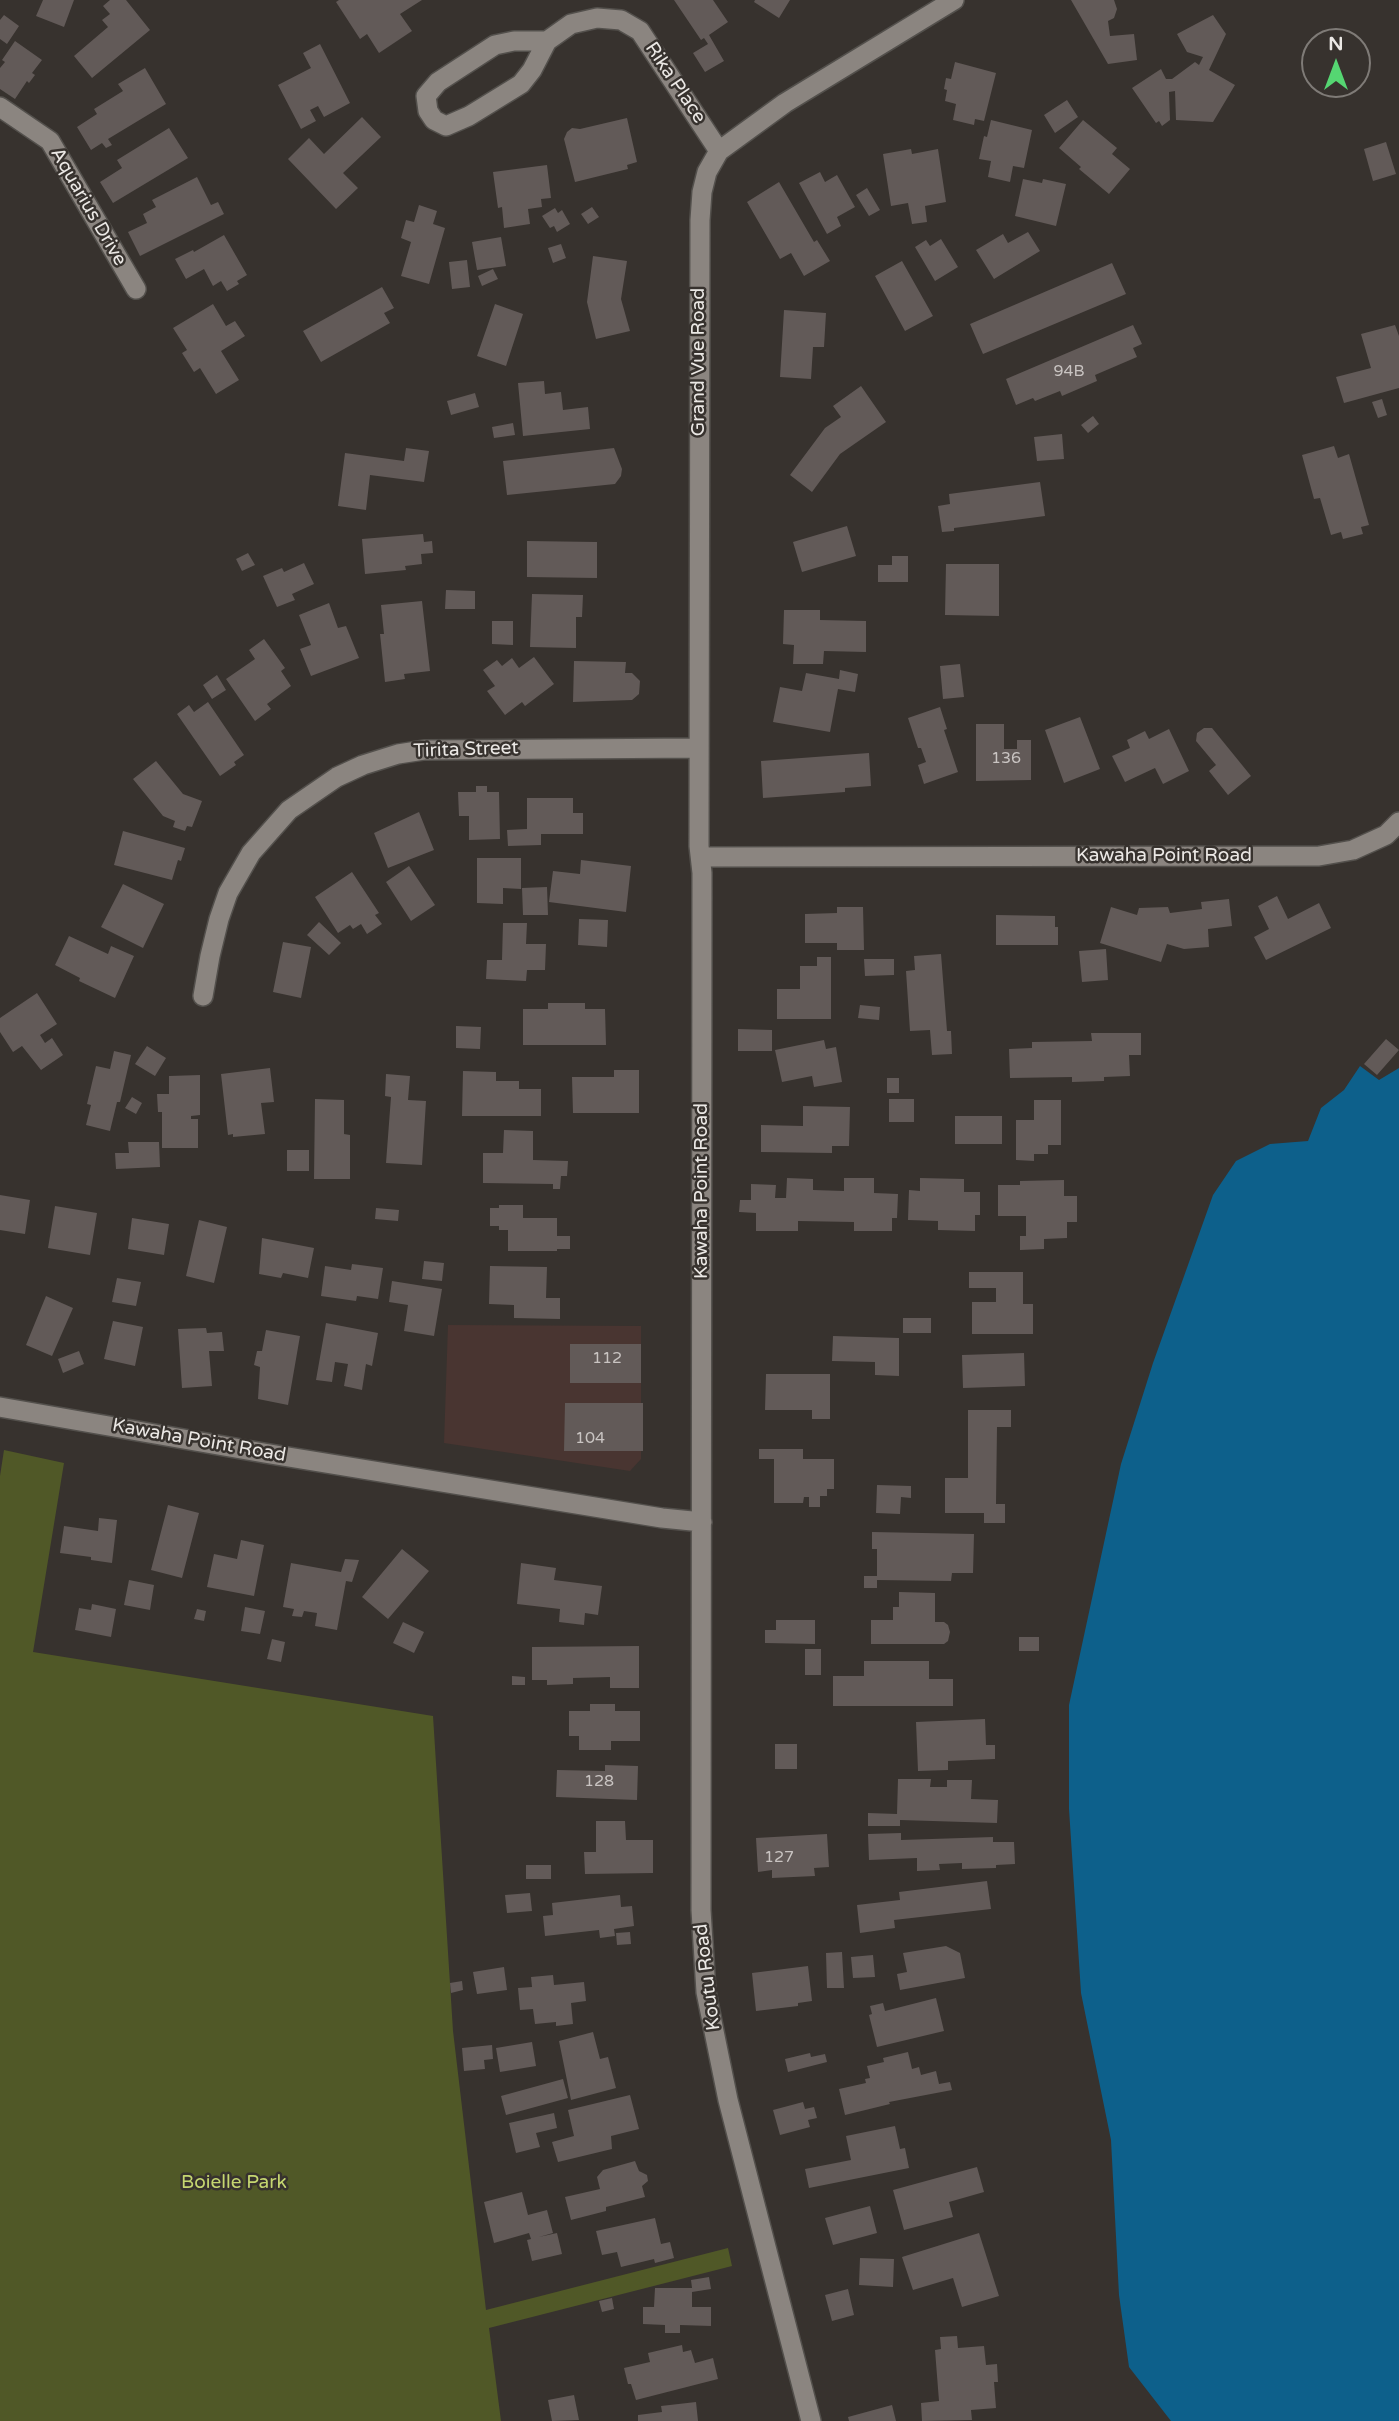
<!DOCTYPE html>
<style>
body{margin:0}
#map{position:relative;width:1399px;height:2421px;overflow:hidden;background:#37322e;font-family:"Varela Round",sans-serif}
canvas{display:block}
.north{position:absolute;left:1301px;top:28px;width:70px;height:70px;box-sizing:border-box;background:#37322e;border:2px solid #7f7b77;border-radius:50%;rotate:0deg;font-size:19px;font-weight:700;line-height:28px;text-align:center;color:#ebe8e5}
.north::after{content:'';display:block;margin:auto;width:24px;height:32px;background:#55d672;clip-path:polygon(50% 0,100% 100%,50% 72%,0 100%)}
</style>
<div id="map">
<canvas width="1399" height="2421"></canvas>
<div class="north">N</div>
</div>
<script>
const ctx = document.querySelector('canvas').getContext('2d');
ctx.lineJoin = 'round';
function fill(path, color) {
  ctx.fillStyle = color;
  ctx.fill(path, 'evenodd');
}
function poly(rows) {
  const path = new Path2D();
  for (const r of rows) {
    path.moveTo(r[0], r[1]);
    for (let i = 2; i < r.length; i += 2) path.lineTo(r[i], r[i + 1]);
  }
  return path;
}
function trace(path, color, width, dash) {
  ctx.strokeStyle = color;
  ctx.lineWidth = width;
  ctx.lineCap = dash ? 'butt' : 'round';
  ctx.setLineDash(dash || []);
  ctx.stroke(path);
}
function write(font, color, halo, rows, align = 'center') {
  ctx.font = font + ' "Varela Round",sans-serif';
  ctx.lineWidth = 5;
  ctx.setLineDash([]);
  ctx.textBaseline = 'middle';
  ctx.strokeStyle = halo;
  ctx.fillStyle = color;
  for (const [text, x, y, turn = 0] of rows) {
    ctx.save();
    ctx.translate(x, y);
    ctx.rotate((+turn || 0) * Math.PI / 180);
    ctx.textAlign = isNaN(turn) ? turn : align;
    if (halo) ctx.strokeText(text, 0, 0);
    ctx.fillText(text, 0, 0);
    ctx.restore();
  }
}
fill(poly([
 [448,1325,641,1326,641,1459,630,1471,444,1443]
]), '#493531');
fill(poly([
 [4,1450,64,1463,33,1652,433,1716,453,2031,486,2310,728,2248,732,2266,489,2328,501,2421,0,2421,0,1476]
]), '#505827');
fill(poly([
 [1360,1066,1379,1080,1399,1068,1399,2421,1171,2421,1129,2367,1119,2295,1111,2140,1081,1993,1069,1809,1069,1705,1121,1464,1153,1363,1213,1195,1236,1161,1270,1144,1308,1141,1321,1108,1344,1090]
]), '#0d608b');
fill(poly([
 [43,0,74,0,64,27,36,16],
 [110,0,126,0,150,30,92,78,74,56,108,27,102,20,110,14,103,6],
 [339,0,422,0,400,14,412,31,379,53,367,34,360,39,336,2],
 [674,0,713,0,728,22,709,35,724,61,705,72,693,53,708,44,704,38,701,40],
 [755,0,790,0,779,18,754,2],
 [1071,0,1114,0,1117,9,1114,18,1108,21,1110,36,1134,34,1137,60,1108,64],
 [4,15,19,26,7,44,0,39,0,20],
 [1213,15,1226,34,1209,70,1235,85,1213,122,1176,120,1175,91,1169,92,1170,120,1162,126,1159,121,1156,123,1132,88,1161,69,1166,79,1172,79,1195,62,1199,65,1203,57,1187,52,1177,34],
 [15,41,42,60,32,73,35,75,29,83,27,81,15,99,0,89,0,68,5,62,2,60],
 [320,44,350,103,324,117,318,106,310,110,316,121,301,129,278,85,311,68,303,53],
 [955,62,996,73,984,121,975,119,974,125,953,120,956,104,945,101,947,90,944,89,946,78,951,79],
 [145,68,166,104,108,139,112,145,106,148,102,143,91,150,77,127,97,114,94,109,123,91,118,84],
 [1067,100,1078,117,1055,133,1044,115],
 [362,117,381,137,343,173,358,188,336,209,288,159,309,138,324,154],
 [627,118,637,162,627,165,628,169,575,182,564,139,567,132,572,128,580,129],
 [991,120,1032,130,1024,168,1013,166,1010,182,988,177,991,161,979,159,984,136,987,137],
 [1083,120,1117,148,1112,154,1130,169,1109,194,1079,169,1081,167,1059,148],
 [169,128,188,158,113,203,100,182,122,168,117,160],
 [1386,142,1396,174,1373,181,1364,149],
 [911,149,912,154,938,149,946,202,925,206,927,222,912,224,908,203,891,206,883,154],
 [547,165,551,198,541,199,542,207,528,209,530,224,504,228,502,207,498,208,493,172],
 [820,172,825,182,837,175,855,207,837,217,841,226,827,234,799,183],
 [197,177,211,205,218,202,224,214,140,256,128,232,147,223,143,214,156,207,152,200],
 [1023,179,1042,183,1043,179,1066,184,1056,226,1015,216],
 [779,182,814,242,817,240,830,261,804,276,791,253,780,259,747,202],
 [867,188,880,210,869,216,856,195],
 [419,205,437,211,433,224,445,228,429,284,401,276,411,242,401,238,406,220,414,222],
 [592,207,599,217,588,224,581,214],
 [555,208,558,213,562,210,570,224,557,232,554,226,550,228,542,216],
 [1028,232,1040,251,994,279,976,250,1003,234,1008,243],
 [224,235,247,275,237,281,239,284,227,291,221,281,213,286,204,269,186,279,175,259,193,250,194,252],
 [501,237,506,266,477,270,472,242],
 [941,239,958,267,935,281,915,247,926,240,930,246],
 [561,244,566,258,553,263,548,248],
 [593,256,627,261,621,299,630,331,596,339,587,302],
 [467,260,470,287,452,289,449,262],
 [902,261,933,316,905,331,875,276],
 [1112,263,1126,294,983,354,970,324],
 [493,269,498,279,482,286,478,276],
 [382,287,394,308,384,313,390,323,321,362,303,331],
 [213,304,226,326,235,321,245,336,221,351,239,380,216,394,200,368,194,372,182,353,187,350,173,328],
 [495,304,523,314,506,366,477,356],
 [784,310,826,313,824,347,813,347,811,379,780,377],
 [1133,325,1142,344,1133,348,1137,357,1095,375,1097,381,1062,396,1060,391,1035,401,1033,398,1016,405,1006,379],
 [1395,325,1399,336,1399,388,1344,403,1336,377,1371,368,1361,334],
 [544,381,545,394,561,392,563,410,588,407,590,429,523,436,518,383],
 [861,386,886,422,840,454,812,492,790,475,825,428,841,417,833,406],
 [475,393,479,407,451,415,447,401],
 [1382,399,1387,415,1378,418,1372,402],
 [1093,416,1099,424,1088,433,1081,425],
 [513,423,515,435,494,438,492,427],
 [1062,434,1064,459,1037,461,1034,437],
 [1334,446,1338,458,1349,454,1369,525,1361,527,1363,534,1343,539,1341,532,1331,535,1320,498,1314,499,1302,455],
 [406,448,429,451,424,482,370,475,366,510,338,506,345,453,404,461],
 [614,448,622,469,621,476,615,484,507,495,503,461],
 [1040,482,1045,516,954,528,954,531,942,532,938,506,950,504,949,494],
 [847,526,856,556,802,572,793,542],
 [423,534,424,542,432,541,433,553,421,554,422,564,405,566,406,570,365,574,362,539],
 [527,541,597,542,597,578,527,577],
 [248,553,255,565,242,571,236,559],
 [892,556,908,556,908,582,878,582,878,565,892,565],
 [304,563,314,584,292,594,295,600,277,607,263,576,282,568,284,572],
 [946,564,999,564,999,616,945,615],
 [446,590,475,591,475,609,445,609],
 [532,594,583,595,582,617,576,617,576,648,530,647],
 [422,601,430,671,404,674,405,679,385,682,380,634,384,634,381,605],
 [329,603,338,628,346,626,359,658,311,676,300,649,311,645,299,615],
 [784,610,820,610,820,620,866,621,866,652,824,651,823,664,793,664,794,645,783,644],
 [492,621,513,621,513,645,492,644],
 [264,639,285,668,281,671,291,686,267,704,271,709,255,721,226,679,255,659,249,650],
 [534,657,554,684,525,706,522,702,505,715,487,691,495,686,483,670,497,660,502,666,512,658,519,668],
 [574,661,626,662,625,673,632,673,640,681,639,694,632,700,573,702],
 [960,664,964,697,943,699,940,666],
 [840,670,858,674,855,692,838,689,830,732,773,722,780,687,802,691,806,673,839,679],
 [217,675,226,690,212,699,203,685],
 [208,702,244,755,234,762,236,765,220,776,177,714,189,705,194,712],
 [940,707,947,729,944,730,958,772,924,784,918,765,926,762,921,748,918,748,908,718],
 [1080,717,1100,769,1064,783,1045,730],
 [976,724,1004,724,1004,749,1017,749,1017,740,1031,740,1031,780,976,781],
 [1204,728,1212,728,1251,776,1228,795,1209,771,1216,765,1196,741,1197,733],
 [1169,729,1189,771,1163,784,1155,768,1125,782,1112,756,1130,748,1127,740,1145,731,1149,739],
 [869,753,871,786,845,788,845,792,763,798,761,761],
 [156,761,183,794,202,801,192,827,187,826,185,831,173,827,175,821,163,816,133,779],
 [476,786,487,786,487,792,499,792,500,839,469,840,469,816,459,816,458,792,476,792],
 [527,798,573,798,573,813,583,813,583,834,541,834,541,845,508,846,507,830,527,829],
 [419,812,434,850,388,868,374,833],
 [123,831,185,848,181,861,178,860,172,880,114,865],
 [477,858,521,858,521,889,503,888,503,904,477,903],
 [581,860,631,866,626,912,549,902,553,871,580,874],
 [409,866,435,905,411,921,386,882],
 [352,872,379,913,375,915,382,924,367,934,361,924,353,929,350,925,338,933,315,897],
 [123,884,164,904,143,948,101,927],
 [547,887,548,915,523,915,522,888],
 [1277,896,1288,919,1319,903,1331,928,1266,960,1254,937,1269,929,1258,906],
 [1229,899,1232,926,1208,929,1209,947,1184,949,1167,944,1161,962,1100,943,1111,907,1137,915,1139,908,1168,907,1170,913,1202,909,1201,902],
 [837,907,863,907,864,950,837,950,837,943,805,943,805,914,837,913],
 [996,915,1055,916,1055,927,1058,927,1058,945,996,945],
 [579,919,608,920,607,947,578,945],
 [319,922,341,943,329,955,307,935],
 [503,923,527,923,526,944,546,944,545,970,527,970,526,981,486,979,487,960,502,960],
 [69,936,108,954,111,946,134,956,115,998,79,981,80,978,55,965],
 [283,942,311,947,301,998,273,992],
 [1106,949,1108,980,1082,982,1079,951],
 [941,954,947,1031,951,1031,952,1054,932,1055,930,1030,910,1031,906,971,915,970,914,956],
 [817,957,831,957,831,1019,777,1019,777,989,800,989,800,966,817,966],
 [864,959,894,959,894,975,865,976],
 [37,993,57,1024,40,1035,45,1043,52,1038,63,1055,41,1070,22,1046,13,1052,0,1032,0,1018],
 [548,1003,585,1003,585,1009,605,1009,606,1045,523,1045,523,1009,548,1009],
 [860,1005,880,1007,879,1020,858,1018],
 [456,1026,481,1027,480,1049,456,1048],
 [738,1029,772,1030,772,1051,738,1051],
 [1091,1033,1141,1033,1141,1055,1129,1055,1130,1076,1104,1077,1104,1081,1072,1082,1072,1077,1010,1078,1009,1049,1032,1048,1032,1042,1092,1041],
 [1386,1039,1399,1050,1377,1075,1364,1064],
 [824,1040,826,1049,836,1047,842,1082,814,1087,812,1076,782,1082,775,1050],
 [147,1046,166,1058,155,1076,135,1064],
 [114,1051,131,1055,120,1102,117,1102,110,1131,86,1125,91,1105,87,1104,96,1066,110,1069],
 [270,1068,274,1102,261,1103,265,1134,233,1137,233,1134,228,1135,221,1074],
 [614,1070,639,1070,639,1113,573,1113,572,1077,614,1077],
 [463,1071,496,1072,496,1081,519,1081,519,1089,541,1089,541,1116,462,1116],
 [386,1074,410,1076,408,1100,426,1101,422,1165,386,1163,391,1097,385,1096],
 [200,1075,200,1115,191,1116,191,1119,198,1119,198,1148,162,1148,162,1112,158,1112,157,1094,169,1094,169,1076],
 [887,1078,899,1078,899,1093,887,1093],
 [132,1097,142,1103,136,1114,125,1108],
 [315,1099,344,1100,344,1134,350,1135,350,1179,314,1179],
 [889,1099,914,1099,914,1122,889,1122],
 [1034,1100,1061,1100,1061,1145,1048,1145,1048,1154,1034,1154,1034,1161,1016,1160,1016,1120,1034,1120],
 [803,1106,850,1107,849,1146,832,1146,832,1153,761,1152,761,1125,803,1126],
 [955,1116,1002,1116,1002,1144,955,1144],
 [504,1130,533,1131,533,1160,568,1161,567,1176,561,1176,560,1189,553,1189,553,1184,483,1183,483,1153,503,1153],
 [128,1142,159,1142,160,1167,116,1169,115,1153,129,1153],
 [287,1150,309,1150,309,1171,287,1171],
 [787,1178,813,1179,813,1190,844,1191,844,1178,874,1178,874,1193,898,1194,897,1218,892,1218,892,1231,854,1231,854,1222,798,1221,798,1231,756,1231,756,1213,739,1212,740,1200,751,1200,751,1184,776,1185,775,1198,786,1198],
 [920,1178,964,1179,964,1192,980,1192,980,1215,975,1215,975,1231,938,1230,938,1221,908,1220,909,1190,920,1191],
 [1064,1180,1064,1196,1077,1196,1077,1222,1067,1222,1067,1238,1044,1239,1044,1249,1020,1250,1020,1236,1026,1236,1026,1216,998,1216,998,1185,1020,1185,1020,1181],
 [0,1195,30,1200,25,1234,0,1230],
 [499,1205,523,1205,523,1218,557,1218,557,1236,570,1236,570,1249,557,1249,557,1251,508,1251,508,1230,499,1230,499,1226,490,1226,490,1208,499,1208],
 [55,1206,97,1213,90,1255,48,1248],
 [376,1208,399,1210,398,1221,375,1219],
 [132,1218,169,1224,164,1255,128,1249],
 [199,1220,227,1227,214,1283,186,1276],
 [262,1238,314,1248,308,1278,283,1273,281,1278,259,1274],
 [424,1261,444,1263,442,1281,422,1279],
 [352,1264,383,1268,378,1299,357,1296,356,1301,321,1296,325,1266,351,1270],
 [490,1266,547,1267,546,1298,560,1298,560,1319,514,1318,514,1305,489,1304],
 [969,1272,1023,1272,1023,1304,1033,1304,1033,1334,972,1334,972,1302,996,1302,996,1288,969,1288],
 [117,1278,141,1282,136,1306,112,1302],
 [392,1281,442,1289,434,1336,404,1331,408,1305,389,1302],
 [46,1296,73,1308,52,1356,26,1345],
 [903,1318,931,1318,931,1333,903,1333],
 [113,1321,143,1327,135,1366,104,1359],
 [326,1323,378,1333,372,1366,366,1364,362,1390,344,1386,348,1364,335,1362,332,1382,316,1380],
 [206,1328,207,1333,222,1332,224,1351,209,1351,212,1386,182,1388,178,1329],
 [266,1330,300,1336,288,1405,258,1399,260,1367,254,1365,257,1351,262,1351],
 [833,1336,899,1338,899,1376,875,1375,875,1362,832,1361],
 [570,1344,641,1344,641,1383,570,1383],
 [79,1351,84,1364,63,1373,58,1359],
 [1024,1353,1025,1386,963,1388,962,1355],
 [766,1374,830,1374,830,1419,812,1419,812,1410,765,1410],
 [565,1403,643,1403,643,1451,564,1451],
 [968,1410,1011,1410,1011,1427,997,1427,996,1504,1005,1504,1005,1523,984,1523,984,1513,945,1513,945,1478,968,1478],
 [759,1449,803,1449,803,1459,834,1459,834,1489,827,1489,827,1496,820,1496,820,1507,809,1507,809,1497,804,1497,803,1503,774,1503,774,1459,759,1459],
 [877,1485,911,1486,911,1498,901,1497,900,1514,876,1513],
 [168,1505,199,1513,182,1578,151,1570],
 [99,1518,117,1520,112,1563,91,1560,91,1557,60,1553,64,1526,98,1531],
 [872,1532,974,1534,973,1573,952,1573,951,1581,877,1580,877,1588,864,1588,864,1576,877,1576,877,1549,872,1549],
 [241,1540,264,1545,254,1596,207,1587,214,1554,237,1559],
 [402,1549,429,1571,388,1619,362,1597],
 [345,1559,359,1560,352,1582,346,1581,337,1630,315,1626,317,1613,304,1611,302,1617,292,1616,294,1609,283,1607,291,1563,341,1572],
 [521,1563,556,1568,554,1580,602,1586,598,1615,585,1613,584,1625,559,1622,560,1609,517,1604],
 [129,1580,154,1585,150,1610,124,1605],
 [899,1592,935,1593,935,1622,944,1622,948,1625,950,1632,948,1641,944,1644,871,1644,871,1620,893,1620,893,1607,899,1607],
 [92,1604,116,1609,111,1637,75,1630,79,1608,91,1610],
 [245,1607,265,1611,260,1634,241,1631],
 [197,1609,206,1611,204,1621,194,1619],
 [776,1620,815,1620,815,1644,765,1643,765,1630,776,1630],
 [403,1622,424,1632,414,1653,393,1643],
 [1019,1637,1039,1637,1039,1651,1019,1651],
 [272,1639,285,1642,281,1662,267,1659],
 [639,1646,639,1688,610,1688,610,1677,573,1678,573,1684,547,1685,547,1680,532,1680,532,1647],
 [805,1649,821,1649,821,1675,805,1675],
 [864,1661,929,1661,929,1679,953,1679,953,1706,833,1706,833,1676,864,1676],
 [512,1676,525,1677,525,1685,512,1685],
 [590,1704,615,1704,615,1711,640,1711,640,1741,611,1741,611,1750,579,1750,579,1736,569,1736,569,1711,590,1711],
 [985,1719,986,1745,995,1745,995,1759,948,1761,948,1770,918,1771,916,1722],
 [775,1744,797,1744,797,1769,775,1769],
 [605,1765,638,1766,637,1800,556,1797,557,1770,605,1771],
 [898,1779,931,1779,930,1787,947,1787,947,1780,972,1780,971,1799,998,1800,997,1823,900,1820,900,1826,868,1826,868,1813,897,1814],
 [596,1821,625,1821,626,1840,653,1840,653,1873,585,1874,584,1852,596,1852],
 [901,1833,901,1840,993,1837,993,1842,1014,1842,1015,1864,996,1865,996,1868,962,1869,962,1863,939,1864,940,1870,917,1871,917,1858,869,1860,868,1834],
 [827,1834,829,1867,814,1868,815,1876,772,1878,772,1870,758,1872,756,1838],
 [526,1865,551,1865,551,1879,526,1879],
 [987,1881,991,1909,894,1920,895,1928,860,1933,857,1905,900,1900,899,1892],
 [530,1893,532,1911,507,1913,505,1895],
 [620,1895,621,1907,632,1906,634,1926,614,1929,615,1936,600,1938,599,1930,545,1936,543,1916,553,1915,552,1903],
 [630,1932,631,1944,617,1945,616,1933],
 [946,1946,960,1953,965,1978,900,1990,897,1974,907,1972,903,1953],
 [842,1952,844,1988,827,1988,826,1953],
 [873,1955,875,1977,853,1978,851,1957],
 [808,1966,812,2001,798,2003,798,2006,756,2011,752,1973],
 [504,1967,507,1990,477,1994,473,1972],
 [553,1975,554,1985,584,1982,586,2001,571,2003,573,2024,556,2026,556,2022,535,2024,533,2009,520,2010,518,1988,532,1987,531,1977],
 [462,1981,463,1990,451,1993,450,1983],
 [936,1998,944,2031,877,2047,869,2015,872,2014,870,2006,883,2003,885,2011],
 [593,2032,600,2059,608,2057,616,2088,571,2100,559,2041],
 [532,2042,536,2066,500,2072,496,2048],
 [492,2045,493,2059,484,2060,485,2069,464,2071,462,2048],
 [908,2052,912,2069,919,2067,921,2075,936,2071,939,2084,950,2082,952,2090,889,2102,890,2104,845,2115,839,2089,866,2083,865,2079,870,2078,867,2066,884,2062,883,2058],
 [810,2053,811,2057,825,2054,827,2062,788,2072,785,2059],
 [563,2079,568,2098,506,2115,501,2096],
 [630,2095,639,2129,611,2136,612,2149,558,2162,552,2142,574,2136,568,2110],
 [803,2102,805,2109,814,2107,817,2118,808,2120,810,2127,780,2135,773,2110],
 [554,2113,557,2128,536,2133,540,2147,516,2153,509,2123],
 [895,2126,900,2149,905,2148,909,2168,809,2188,805,2169,851,2160,846,2136],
 [635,2161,639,2171,647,2175,648,2181,642,2186,645,2197,606,2207,606,2211,571,2220,565,2197,600,2189,597,2177,603,2170],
 [977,2167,984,2192,949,2202,953,2217,904,2230,893,2190],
 [522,2192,528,2215,547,2210,553,2233,539,2237,557,2233,562,2254,532,2261,527,2240,531,2239,529,2233,494,2243,484,2202],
 [870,2206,877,2233,833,2245,825,2218],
 [655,2218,661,2244,670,2242,674,2258,655,2263,654,2259,621,2267,617,2252,602,2255,596,2231],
 [979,2233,999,2296,962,2307,953,2278,913,2290,902,2257],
 [860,2258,894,2259,893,2287,859,2285],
 [709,2277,711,2289,692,2292,692,2307,711,2307,711,2326,680,2325,680,2333,665,2333,665,2325,643,2324,643,2307,654,2307,655,2288,692,2288,691,2280],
 [848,2289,854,2315,832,2321,825,2295],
 [612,2298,614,2309,602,2312,599,2301],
 [957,2336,958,2348,984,2346,986,2365,997,2364,998,2382,994,2382,996,2408,971,2410,972,2420,922,2421,921,2403,939,2401,935,2350,941,2349,940,2337],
 [682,2345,683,2352,691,2350,695,2363,713,2358,718,2379,636,2400,631,2384,628,2384,624,2368,650,2362,648,2353],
 [574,2395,579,2420,552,2421,548,2400],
 [696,2402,698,2421,638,2421,638,2415,662,2412,661,2406],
 [892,2405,896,2421,849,2421,848,2417]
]), '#625a58');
const street = poly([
 [547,41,514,41,495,45,438,82,426,96,428,111,434,120,446,126,469,116,521,84,532,70,547,41,571,24,597,18,621,20,640,31,719,151],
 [0,107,50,141,136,289],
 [701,857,1319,856,1353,850,1386,835,1399,822],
 [203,996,210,956,219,919,228,893,251,853,289,810,337,777,363,765,398,754,424,750,699,748],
 [0,1407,264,1453,662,1518,702,1522],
 [811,2421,728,2100,706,1992,701,1910,702,873,699,846,700,220,702,192,707,172,719,151,785,103,954,0]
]);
trace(street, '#53504c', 22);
trace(street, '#8b8580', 19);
write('16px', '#c9c4c2', null, [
 ["94B",1069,372],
 ["136",1006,759],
 ["112",607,1359],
 ["104",590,1439],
 ["128",599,1782],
 ["127",779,1858]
]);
write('19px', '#ebe8e5', '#37322e', [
 ["Rika Place",675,83,56],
 ["Aquarius Drive",88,207,60],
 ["Grand Vue Road",699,362,-90],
 ["Tirita Street",466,750,-2],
 ["Kawaha Point Road",1164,856],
 ["Kawaha Point Road",702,1191,-90],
 ["Kawaha Point Road",199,1441,10],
 ["Koutu Road",708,1977,-97]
]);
write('19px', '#c5d670', '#37322e', [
 ["Boielle Park",234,2183]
]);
</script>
